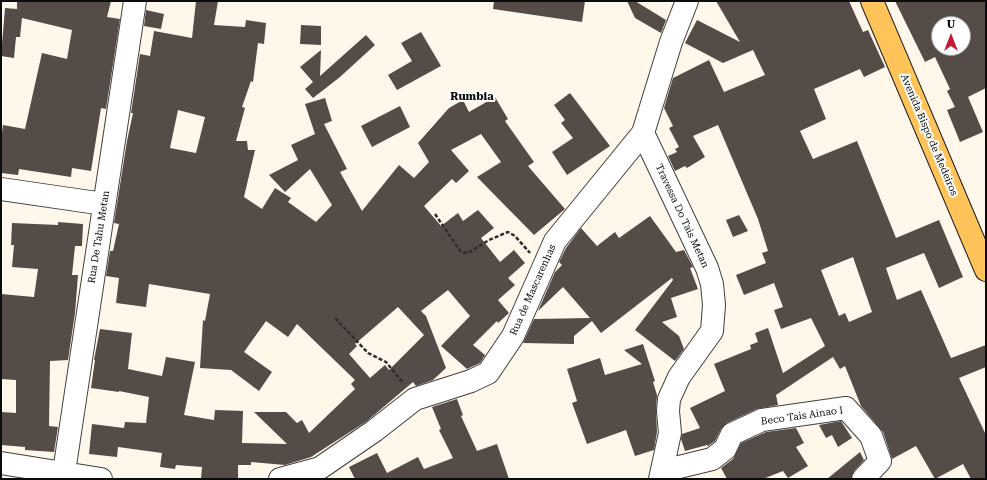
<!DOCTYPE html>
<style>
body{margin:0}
#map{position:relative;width:987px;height:480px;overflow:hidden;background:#fff8ea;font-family:"Roboto Serif",serif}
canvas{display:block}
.frame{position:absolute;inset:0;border:2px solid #0c0c0c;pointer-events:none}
.north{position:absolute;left:931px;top:16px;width:40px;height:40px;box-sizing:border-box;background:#fff;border:1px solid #9e9e9e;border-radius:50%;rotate:0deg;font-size:11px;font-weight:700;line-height:16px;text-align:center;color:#0c0c0c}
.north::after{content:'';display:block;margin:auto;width:14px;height:18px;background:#c71936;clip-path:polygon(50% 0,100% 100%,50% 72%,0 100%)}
</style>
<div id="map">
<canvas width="987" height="480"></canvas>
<div class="frame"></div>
<div class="north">U</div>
</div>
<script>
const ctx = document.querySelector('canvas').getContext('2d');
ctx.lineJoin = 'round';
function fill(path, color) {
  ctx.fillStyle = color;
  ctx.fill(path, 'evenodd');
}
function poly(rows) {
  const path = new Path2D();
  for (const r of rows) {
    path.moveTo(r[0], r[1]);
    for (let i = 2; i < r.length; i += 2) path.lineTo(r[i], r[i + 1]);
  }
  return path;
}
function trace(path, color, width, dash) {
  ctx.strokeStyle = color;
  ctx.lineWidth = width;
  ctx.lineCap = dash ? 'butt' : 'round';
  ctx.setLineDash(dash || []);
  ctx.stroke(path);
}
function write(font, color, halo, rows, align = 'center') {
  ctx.font = font + ' "Roboto Serif",serif';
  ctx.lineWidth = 4;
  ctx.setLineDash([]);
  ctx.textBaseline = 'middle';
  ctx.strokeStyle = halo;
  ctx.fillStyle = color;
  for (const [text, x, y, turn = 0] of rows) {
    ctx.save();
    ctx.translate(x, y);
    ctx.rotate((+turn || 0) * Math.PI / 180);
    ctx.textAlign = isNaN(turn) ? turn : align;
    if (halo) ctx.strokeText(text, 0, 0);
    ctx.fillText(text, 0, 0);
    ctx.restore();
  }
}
fill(poly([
 [17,1,111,1,107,17,120,19,106,109,101,108,91,171,72,168,71,177,19,169,18,175,1,173,1,140,3,125,25,129,42,53,67,59,72,30,22,18,20,37,16,37,14,58,1,56,5,8,17,9],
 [196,1,218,1,214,25,245,27,246,20,266,23,264,44,258,43,253,82,251,81,242,107,245,108,236,141,247,141,248,150,255,150,244,197,262,209,275,188,291,198,288,202,316,222,332,205,310,169,285,192,269,175,298,160,291,145,315,134,305,104,325,98,332,121,324,124,347,169,340,172,362,211,399,165,414,178,429,162,418,143,449,108,463,100,469,112,495,97,508,119,505,121,534,162,528,166,565,209,534,235,477,177,501,162,481,134,451,150,469,171,456,183,452,179,424,206,441,226,458,213,463,221,478,210,494,228,481,238,500,262,514,250,525,263,508,278,515,285,498,300,509,313,498,323,497,321,473,345,485,355,480,363,467,369,441,346,470,316,448,290,421,311,426,316,446,368,433,380,416,386,413,382,367,421,311,457,285,465,251,462,251,465,238,465,238,479,201,479,202,467,176,465,175,469,160,467,162,453,118,447,117,457,89,454,92,424,124,428,125,422,146,423,149,397,119,391,119,392,91,388,95,360,94,360,100,329,132,333,128,369,162,376,166,357,195,362,184,415,214,420,215,410,243,411,242,443,287,444,254,412,286,412,297,423,302,420,309,433,355,389,351,384,355,380,297,324,288,337,266,321,244,352,272,372,259,391,231,370,200,368,203,320,205,321,210,294,149,284,146,307,116,303,119,278,106,276,110,251,113,251,119,224,114,223,127,141,133,113,131,113,140,54,150,56,154,31,192,38],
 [178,110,205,117,196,153,170,148],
 [398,307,424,335,389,370,385,365,370,378,349,354,357,346,355,344],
 [494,1,585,1,582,22,493,9],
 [627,1,635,1,666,20,661,33,635,18],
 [716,1,849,1,863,32,868,30,885,67,864,77,860,69,814,89,826,119,800,131,813,159,857,141,896,238,939,220,963,277,939,288,924,253,886,268,897,300,921,290,951,358,986,345,986,367,959,378,986,435,986,479,971,479,963,464,935,479,916,446,892,459,883,432,861,406,845,366,840,369,833,357,776,395,778,405,757,409,727,423,721,429,715,441,708,446,707,445,685,451,681,439,682,434,700,428,690,408,725,391,714,364,751,349,750,345,758,342,755,333,768,328,783,373,825,346,811,318,781,329,774,310,783,307,774,283,744,295,736,275,766,263,762,253,768,251,758,219,718,125,693,136,705,157,687,168,685,166,675,171,668,156,677,152,675,149,679,147,669,128,673,126,664,108,673,78,709,60,724,92,765,75,753,50,723,63,685,43,697,20,740,42],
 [853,257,872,312,849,322,845,313,839,316,821,270],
 [895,1,986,1,986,88,968,97,983,132,960,142,947,110,955,107,947,91,950,89,935,57,925,62],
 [939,24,963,24,963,48,939,48],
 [146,10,164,14,161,29,144,26],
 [301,25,321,26,321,45,300,44],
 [421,32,441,66,397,90,388,75,412,61,401,43],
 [366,35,375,45,340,77,313,98,305,89,313,82,300,67,321,50,320,76],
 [570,93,610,146,567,175,552,152,573,138,561,123,565,120,554,105],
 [400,106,410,127,372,147,361,126],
 [739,215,748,231,733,237,726,220],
 [650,216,676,252,684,250,693,267,690,268,698,289,671,298,677,317,662,322,679,336,684,349,675,361,635,330,673,280,672,278,601,333,592,321,574,336,574,344,523,343,534,319,590,318,563,287,538,311,555,272,562,265,559,262,566,248,581,228,597,246,615,232,619,238],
 [58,222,83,224,82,246,75,246,72,275,78,275,75,313,68,360,50,361,49,426,58,427,54,452,25,450,25,447,1,445,1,412,16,413,16,380,1,379,1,294,34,297,38,269,12,267,14,245,11,245,12,223,58,225],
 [643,344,655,381,653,382,657,395,656,410,657,432,654,450,635,456,626,430,587,444,572,403,577,401,567,369,600,358,605,375,642,364,624,350],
 [457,399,463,415,461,416,477,451,497,444,509,479,355,479,349,467,377,453,387,473,418,457,424,469,453,458,439,430,441,429,432,407],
 [841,421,852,438,838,447,832,435,826,438,819,425],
 [796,428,804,443,796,447,808,466,788,478,783,471,763,479,727,479,721,468,733,459,741,443,766,432],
 [860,452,864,460,854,471,851,479,827,479]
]), '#554b47');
const minor = poly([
 [643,133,707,268,712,284,714,305,712,331,679,377,669,399,668,411,670,433,660,479],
 [1,189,104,204],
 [1,463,101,479],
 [663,471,712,459,725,449,732,434,762,420,846,408,871,436,880,461,863,479],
 [64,472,135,1],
 [280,479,320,468,374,431,415,399,471,381,488,373,513,336,555,241,643,133,671,42,687,1]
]);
const major = poly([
 [872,1,986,270]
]);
trace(minor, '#3f3f3f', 24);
trace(major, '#1d1d1d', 24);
trace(poly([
 [435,214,461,252,468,253,489,240,508,232,515,236,530,253],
 [335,318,368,353,386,362,404,384]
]), '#2e2e2e', 2.5, [4, 2]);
trace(minor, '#fff', 22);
trace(major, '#ffc35a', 22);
write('10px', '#0c0c0c', '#fff', [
 ["Avenida Bispo de Medeiros",929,135,67],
 ["Travessa Do Tais Metan",682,216,65],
 ["Rua De Tahu Metan",99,237,-81],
 ["Rua de Mascarenhas",533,290,-66],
 ["Beco Tais Ainao I",802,416,-8]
]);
write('bold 11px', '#0c0c0c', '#fff', [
 ["Rumbia",472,97]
]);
</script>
